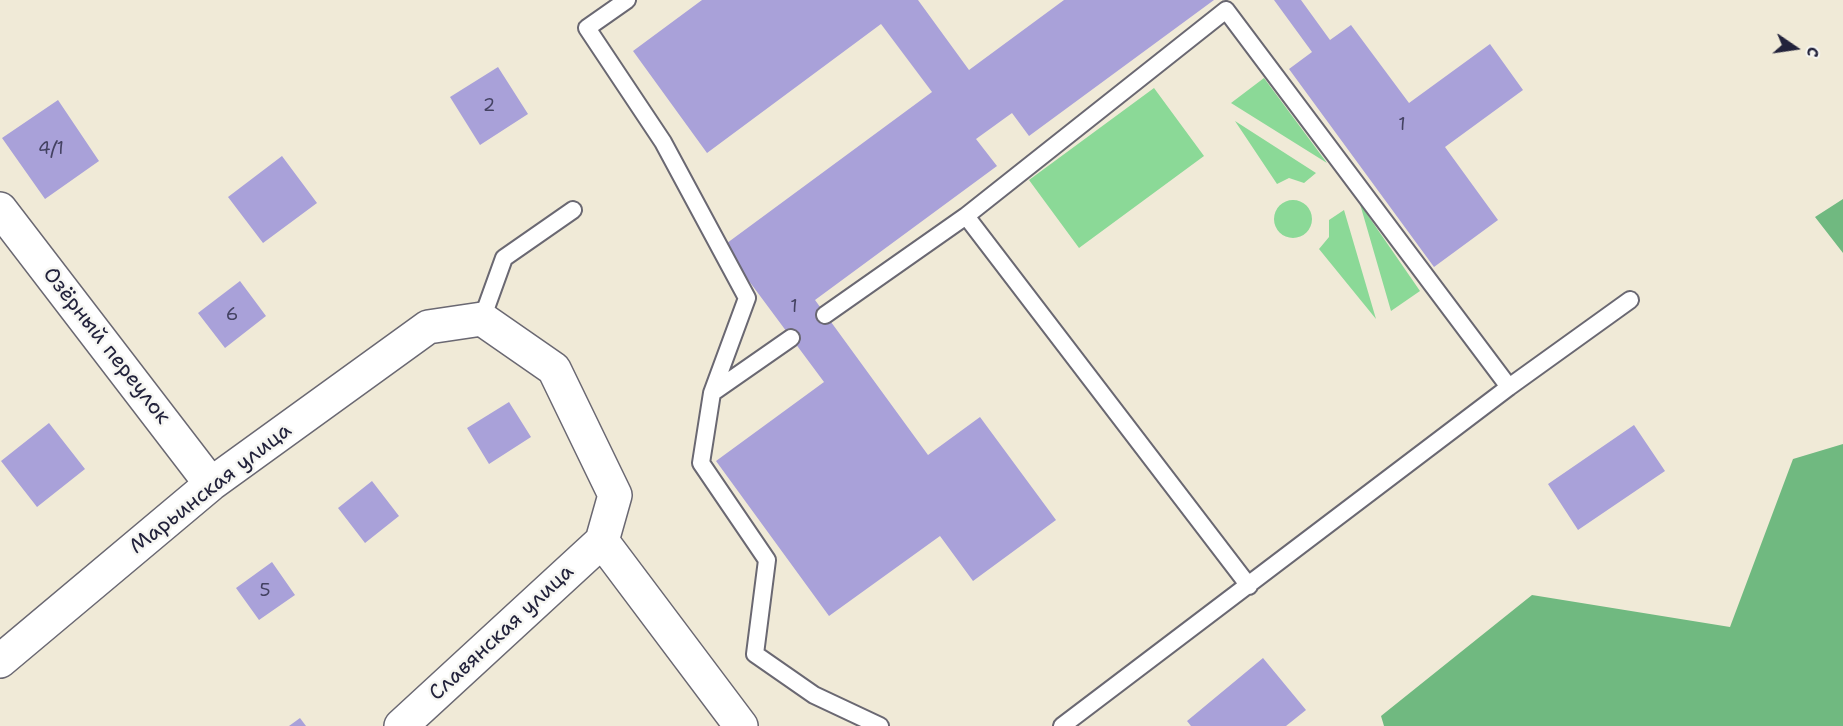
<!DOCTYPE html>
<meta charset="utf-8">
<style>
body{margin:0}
#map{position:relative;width:1843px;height:726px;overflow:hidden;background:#f0ead7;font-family:"Shantell Sans",sans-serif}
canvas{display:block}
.north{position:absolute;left:1765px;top:18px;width:60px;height:60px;-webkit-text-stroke:4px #f6f6f2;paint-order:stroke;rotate:103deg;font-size:16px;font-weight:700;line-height:24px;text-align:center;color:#22223b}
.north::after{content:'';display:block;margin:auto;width:21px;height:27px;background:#22223b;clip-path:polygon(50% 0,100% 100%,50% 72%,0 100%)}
</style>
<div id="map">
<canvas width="1843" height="726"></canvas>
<div class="north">С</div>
</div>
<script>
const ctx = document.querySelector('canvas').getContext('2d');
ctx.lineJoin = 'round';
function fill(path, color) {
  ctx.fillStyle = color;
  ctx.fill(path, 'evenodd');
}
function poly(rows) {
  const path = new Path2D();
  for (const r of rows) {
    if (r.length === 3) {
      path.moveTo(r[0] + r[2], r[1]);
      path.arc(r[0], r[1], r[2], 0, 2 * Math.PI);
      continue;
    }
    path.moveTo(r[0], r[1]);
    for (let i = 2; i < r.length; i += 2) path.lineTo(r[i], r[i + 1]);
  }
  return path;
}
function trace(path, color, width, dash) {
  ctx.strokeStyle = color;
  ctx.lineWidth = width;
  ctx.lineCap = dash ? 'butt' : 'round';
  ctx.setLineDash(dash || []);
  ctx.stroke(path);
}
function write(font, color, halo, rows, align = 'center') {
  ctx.font = font + ' "Shantell Sans",sans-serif';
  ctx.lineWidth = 5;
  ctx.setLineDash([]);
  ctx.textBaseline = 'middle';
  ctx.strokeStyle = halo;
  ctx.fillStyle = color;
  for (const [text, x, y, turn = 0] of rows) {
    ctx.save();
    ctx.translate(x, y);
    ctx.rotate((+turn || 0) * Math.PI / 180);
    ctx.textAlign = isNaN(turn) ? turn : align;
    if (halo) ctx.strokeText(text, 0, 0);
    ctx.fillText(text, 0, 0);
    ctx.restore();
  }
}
fill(poly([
 [1264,78,1327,163,1231,103],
 [1154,88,1204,156,1079,248,1029,180],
 [1235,121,1316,173,1304,183,1289,178,1277,184],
 [1293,219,19],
 [1360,204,1420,291,1391,311],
 [1344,210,1376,319,1319,249,1329,237,1329,220]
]), '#8bd997');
fill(poly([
 [1843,199,1843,253,1815,217],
 [1843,444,1843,726,1384,726,1381,716,1532,595,1730,627,1793,459]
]), '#70b980');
fill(poly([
 [702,0,918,0,969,70,1064,0,1214,0,1029,136,1012,113,976,139,997,166,815,300,928,455,980,417,1056,520,973,581,940,536,829,616,716,461,824,382,723,246,932,92,881,24,707,153,633,51],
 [1274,0,1301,0,1330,40,1351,25,1409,103,1490,44,1523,90,1445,147,1498,220,1434,267,1289,69,1312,52],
 [498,67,528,114,480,145,450,97],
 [58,100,99,161,45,199,2,138],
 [282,156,317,203,263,243,228,197],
 [240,281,266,316,225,348,198,313],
 [509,402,531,437,489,464,467,428],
 [49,423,85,469,37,507,1,461],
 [1634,425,1665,471,1578,530,1548,484],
 [372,481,399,516,365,543,338,508],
 [272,562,295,595,259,620,236,588],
 [1263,658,1306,710,1286,726,1191,726,1187,721],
 [300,718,306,726,289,726]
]), '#a9a1d9');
const service = poly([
 [627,0,587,28,663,142,747,298,712,393,701,463,767,560,755,654,814,695,880,726],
 [825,315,966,216],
 [482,319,504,258,573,210],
 [712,393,791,338],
 [1249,586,966,216,1226,10,1509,387],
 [1062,726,1509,387,1630,300]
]);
const minor = poly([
 [0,209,211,484],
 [602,541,741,726],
 [0,661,211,484,428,327,482,319,554,369,615,495,602,541,401,726]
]);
trace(service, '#6a6872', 20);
trace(minor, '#6a6872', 36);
trace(service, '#fff', 16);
trace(minor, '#fff', 33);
write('18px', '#444262', null, [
 ["2",489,106],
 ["1",1402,125],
 ["4/1",51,149],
 ["1",794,307],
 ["6",232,315],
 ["5",265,591]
]);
write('21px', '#22223b', '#f6f6f2', [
 ["Озёрный переулок",106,346,52],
 ["Марьинская улица",211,489,-38],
 ["Славянская улица",502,633,-43]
]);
</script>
